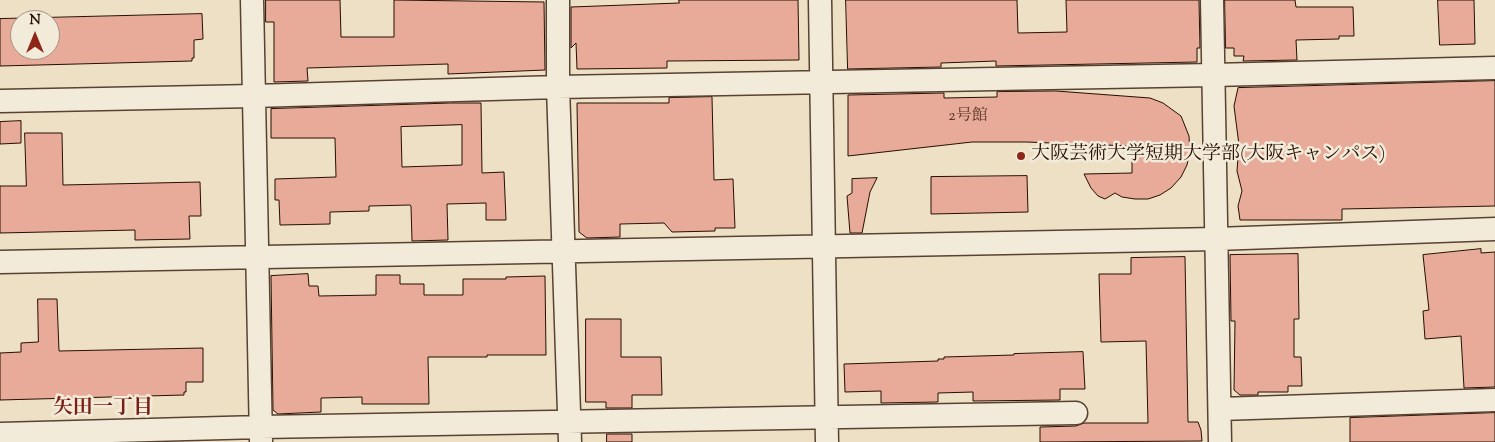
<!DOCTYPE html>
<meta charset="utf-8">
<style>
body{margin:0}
#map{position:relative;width:1495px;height:442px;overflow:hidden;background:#ede0c5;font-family:"Sorts Mill Goudy",serif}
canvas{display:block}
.north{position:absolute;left:10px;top:10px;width:50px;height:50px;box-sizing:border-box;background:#f3ebd9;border:1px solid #a19383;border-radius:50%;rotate:0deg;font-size:14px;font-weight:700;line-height:20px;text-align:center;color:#270e01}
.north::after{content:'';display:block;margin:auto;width:18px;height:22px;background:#8f2418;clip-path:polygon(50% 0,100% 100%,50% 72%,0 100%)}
</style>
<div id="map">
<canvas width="1495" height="442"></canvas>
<div class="north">N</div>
</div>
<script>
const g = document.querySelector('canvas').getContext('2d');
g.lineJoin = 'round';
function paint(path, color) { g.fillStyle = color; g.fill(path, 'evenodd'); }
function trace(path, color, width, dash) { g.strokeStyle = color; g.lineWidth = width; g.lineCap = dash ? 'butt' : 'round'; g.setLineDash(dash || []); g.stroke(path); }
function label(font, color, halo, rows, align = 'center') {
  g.font = font + ' "Sorts Mill Goudy","Noto Serif JP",serif'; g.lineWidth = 5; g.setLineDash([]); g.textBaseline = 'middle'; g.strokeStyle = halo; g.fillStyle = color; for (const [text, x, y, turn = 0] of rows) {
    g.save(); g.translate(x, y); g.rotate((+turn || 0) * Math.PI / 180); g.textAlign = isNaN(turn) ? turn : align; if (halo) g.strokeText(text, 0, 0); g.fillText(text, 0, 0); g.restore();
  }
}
const building = new Path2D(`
 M266,0H340L341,37H394V0L544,2L545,70L448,74V64L307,68L308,81L274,82V22H266Z
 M679,0H798L799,60L667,61V68L577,69L576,43L571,48V7L679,3Z
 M846,0H1017L1018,33L1067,32L1066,0H1199L1200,48H1197V62L996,66V61L941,63V67L848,69Z
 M1225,0H1295L1296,7H1353L1354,36H1339V39L1296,40L1297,60L1243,61L1244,56H1234V48H1226Z
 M1438,0H1474L1475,44L1440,45Z
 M202,14L203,39L194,40V58H192V61L0,66V19ZM20,20H50V50H20Z
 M1495,81V206L1342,209V220H1240L1238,206L1242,191L1237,171L1239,145L1234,106L1238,88Z
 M1056,91L1150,98L1163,103L1181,116L1189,136L1190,151L1187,165L1181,177L1171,188L1160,195L1148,199H1135L1122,197L1115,193L1105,199L1098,196L1091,188L1084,174L1132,173V146L1026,142H972L848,156V95L944,93V98L997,97V92Z
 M712,97L714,180L733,179L735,228H715V231L672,232L664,223L620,224V237L587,238L579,232L577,103H669V98Z
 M451,103H481L482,173L504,172L506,220H486V203L447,204L448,240L412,241L411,206L410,205L369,206V211L330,212V224L280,225L279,200H275V179L336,177L335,138H271V109ZM462,125V165L402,167L401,127Z
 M21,121V143L0,144V122Z
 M25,133H62L63,185L200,182L201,216H189L190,239L135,240V230L0,233V186H26Z
 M1027,176L1028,212L931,214V177Z
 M877,178L870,192L862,233H850L847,196L852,193V179Z
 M1481,249V253L1495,252V387L1464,388L1461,336L1425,339L1423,311L1429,310L1423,255Z
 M1298,254L1299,319H1294V357H1301L1302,386H1288V392H1258V395H1240L1234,390L1235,321H1231L1230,255Z
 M1185,257L1188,422H1198L1201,430L1202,441L1040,442V427L1076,426L1084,423H1148L1146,341L1101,342L1099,274H1131V258Z
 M308,274L309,286H318L319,296L376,295V275H400V284H424V295H463V279H506V277L545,276L546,355H487V357H428L429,404H362V397L321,398V412L278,414L273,410L271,276Z
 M38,299H57L59,351L203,348V382H186V392H184V395L0,400V353L21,352V343L38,342Z
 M586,319H621V357H661L662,395H632V408H606V402H586Z
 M1083,352L1085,389H1060V400L973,401V392L938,393V402L881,403V391L845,392L844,364L938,361V359H944V357L1014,355V354Z
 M1495,413V442H1350V418Z
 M607,434H632V442H607Z`);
paint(building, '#e8aa99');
trace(building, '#270e01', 1);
const minor = new Path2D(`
 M252,0L261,441
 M558,0V87L570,442
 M820,0L827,442
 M1212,0L1220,442
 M0,101L254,96L558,87L1213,75L1495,68
 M0,262L1216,239L1495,229
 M1220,409L1495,400
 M0,434L261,427L1076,413`);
trace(minor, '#584232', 25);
trace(minor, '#f3ebd9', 22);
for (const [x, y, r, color] of [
 [1021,156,5,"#8f2418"]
]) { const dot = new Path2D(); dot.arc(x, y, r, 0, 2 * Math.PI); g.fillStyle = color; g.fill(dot); trace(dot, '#f3ebd9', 2); }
label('16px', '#573527', null, [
 ["2号館",968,117]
]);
label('19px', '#270e01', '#f3ebd9', [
 ["大阪芸術大学短期大学部(大阪キャンパス)",1031,156]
], 'left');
label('bold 20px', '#7a1f14', '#f3ebd9', [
 ["矢田一丁目",103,410]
]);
</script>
